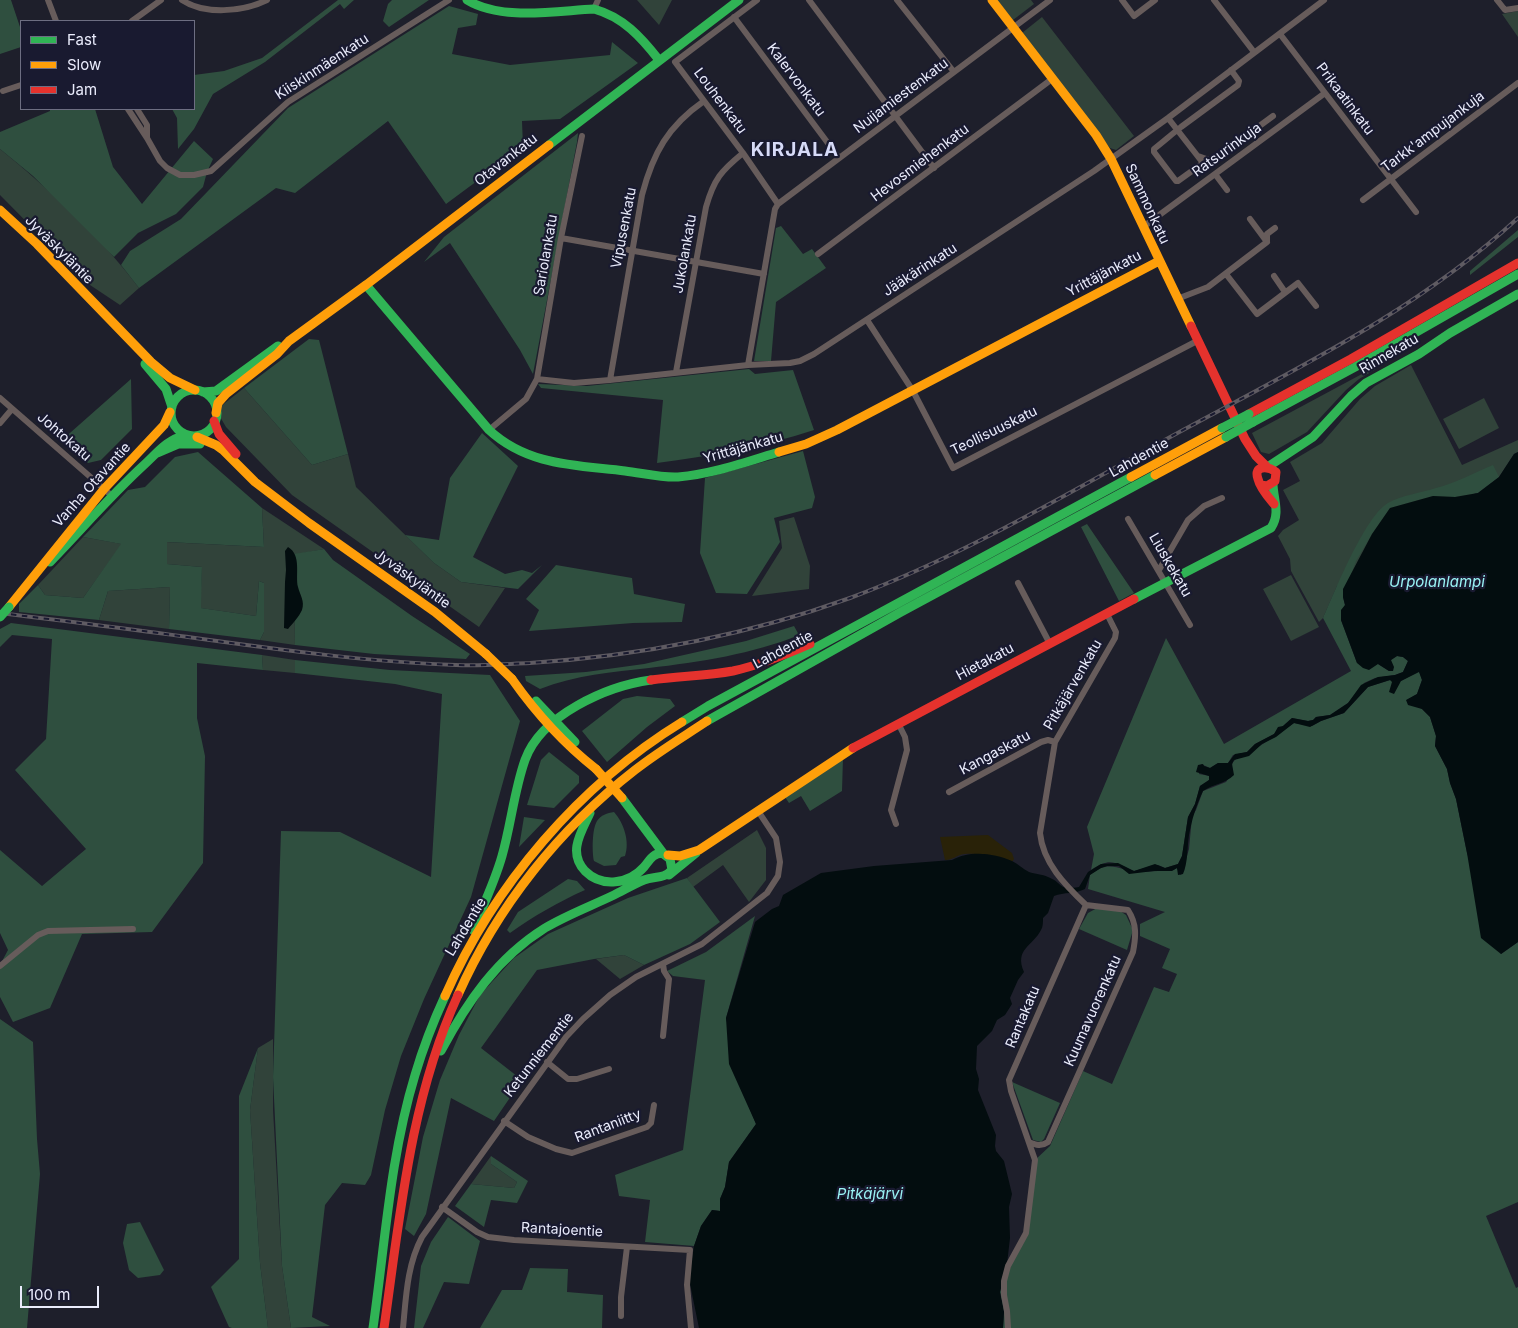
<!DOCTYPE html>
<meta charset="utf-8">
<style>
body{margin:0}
#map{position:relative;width:1518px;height:1328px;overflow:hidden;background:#1e1f2b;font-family:Inter,sans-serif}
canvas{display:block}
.legend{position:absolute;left:20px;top:20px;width:175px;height:90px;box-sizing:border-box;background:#191a30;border:1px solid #6d6e82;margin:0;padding:6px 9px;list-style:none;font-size:15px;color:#eaecfc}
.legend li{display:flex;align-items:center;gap:10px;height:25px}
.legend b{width:25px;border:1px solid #6d6e82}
.scale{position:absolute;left:20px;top:1286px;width:79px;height:22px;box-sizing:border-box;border:2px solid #eaecfc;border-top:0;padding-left:6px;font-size:15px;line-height:18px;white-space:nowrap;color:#eaecfc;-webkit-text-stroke:4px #191a30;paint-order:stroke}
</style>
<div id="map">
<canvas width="1518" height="1328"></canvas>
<ul class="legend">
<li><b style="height:6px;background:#30b455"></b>Fast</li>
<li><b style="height:6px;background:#ff9f0a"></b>Slow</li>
<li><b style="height:6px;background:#e5322d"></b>Jam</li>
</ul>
<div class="scale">100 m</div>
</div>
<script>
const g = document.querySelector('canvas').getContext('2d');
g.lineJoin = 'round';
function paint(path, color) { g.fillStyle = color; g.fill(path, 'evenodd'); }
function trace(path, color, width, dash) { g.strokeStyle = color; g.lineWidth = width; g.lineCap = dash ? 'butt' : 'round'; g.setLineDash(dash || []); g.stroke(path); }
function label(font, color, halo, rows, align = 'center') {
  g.font = font + ' Inter,sans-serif'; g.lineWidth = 4.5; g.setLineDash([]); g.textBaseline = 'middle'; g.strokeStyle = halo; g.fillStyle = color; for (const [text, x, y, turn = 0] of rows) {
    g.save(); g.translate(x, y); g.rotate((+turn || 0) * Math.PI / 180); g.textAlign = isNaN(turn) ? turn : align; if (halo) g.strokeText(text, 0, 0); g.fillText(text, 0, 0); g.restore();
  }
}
paint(new Path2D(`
 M637,0H672L659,25Z
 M997,0H1031L1034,4L1013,20Z
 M1518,11V37L1502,14Z
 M1042,17L1134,136L1116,150L1110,148L1022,33Z
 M0,149C50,190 100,236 139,288L120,305L87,283L0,195Z
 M1411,365L1462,465L1518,440V452L1514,454L1499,477L1337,586L1323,618L1319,622L1291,571L1290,559L1278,536L1283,530L1299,520L1283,490L1300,481L1290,462L1322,443L1360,399L1375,386Z
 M1375,367L1376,369L1359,379L1346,390L1307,432L1269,454L1261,452L1252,433Z
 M244,388L312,465L348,454L356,487L434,563L461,582L505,588L479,627L292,495L226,427L216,410Z
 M1484,398L1499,428L1459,449L1443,419Z
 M262,508L324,549L294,555L295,645L260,640L264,632V583L259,581L256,616L200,608L202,567L167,564L166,542L264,547Z
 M794,517L810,566L809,589L752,596L782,548L779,521Z
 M83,537L122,544L83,598L45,595L38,585Z
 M1291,575L1319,627L1291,641L1263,589Z
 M170,587L169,629L99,620L108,591Z
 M262,655L295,660V673L263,670Z
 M757,830L766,848V880L749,902L723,865L693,887L687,878Z
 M624,955L644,965L620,979L596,959Z
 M273,1039V1110L282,1266L291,1328H268L260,1263L250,1110L258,1048Z
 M491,1156V1164L517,1182L514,1188L471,1184Z`), '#31433a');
paint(new Path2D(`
 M0,0H11L21,30V47L0,54Z
 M338,0H354L344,9L340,4L265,62L213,94L194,129L178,149L177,118L172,109H194V75L224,71L262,58Z
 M392,0H429L389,27L383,21L388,4Z
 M449,6L478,14L476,25L458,28L452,54L510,65L610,55L612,42L638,63L560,119L522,121L523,147L446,204L388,121L295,193L276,188L139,288L121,265L130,251L181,219L288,108Z
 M50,109H95L113,167L142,204L194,141L213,159L207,172L203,187L176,214L138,233L114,257L33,176L0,149V132L50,111Z
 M578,133L577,142L533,374L520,350L450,243L424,262L444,237Z
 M781,226L803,254L812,249L826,268L776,302L771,361H754L776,228Z
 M1518,230V237L1470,275V271Z
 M309,339L319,340L348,454L312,465L244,388Z
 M749,369L755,374L793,370L814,430C763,447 710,456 657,463L663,400L541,388L538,384L587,386Z
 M131,379L132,429L101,460L88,463L62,440Z
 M482,433L518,466L473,557L505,574L522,570L532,573L542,565L518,589L461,582L434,563L405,535L439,540L450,478Z
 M803,451L815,497L812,508L774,518L780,542L747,594L716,593L700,553L705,478Z
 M198,452L262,508L264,547L167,542V564L202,567L201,608L256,616L259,581L264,583V632L260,640L169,629L170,587L108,591L99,620L19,612V604L38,585L45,595L83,598L121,544L83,537L128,490L145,487L175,457Z
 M1493,465L1499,477L1478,493L1455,497L1433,496L1390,508L1372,534L1356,561L1343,597L1345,605L1341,620L1357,663L1378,664L1389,671L1391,660L1397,656L1403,657L1408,661L1403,672L1395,675L1375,678L1364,683L1348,703L1330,715L1316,717L1313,720L1308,721L1292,718L1274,734L1255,744L1247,752L1233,755L1228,763H1218L1210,768L1201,764L1199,774L1210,776L1209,780L1200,786L1195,804L1188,817L1182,856L1178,864L1165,868L1158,865L1134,871C1115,864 1112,856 1091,870L1094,854L1087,827L1166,638L1224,744L1351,671L1323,618C1335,591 1365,516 1388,503C1402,495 1421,493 1436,488C1455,483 1474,473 1493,465Z
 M1087,524L1134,593L1119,601L1081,527Z
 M324,549L333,560L412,616L470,654L466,659L374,654L295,645L294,554Z
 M556,565L632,578L634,594L685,604L682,622L633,623L529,631L539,610L526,599Z
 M11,623L262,655L263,670L197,663V718L205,756L203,863L152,932L82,934L50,1008L13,1022L0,997V965L8,950L0,933V850L42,886L86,849L15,770L46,739L52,639L12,635L0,647V629Z
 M794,626L799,635C753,654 700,662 649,668C613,672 575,675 540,689L526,681L525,676L586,672L644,664L746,641Z
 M295,660L390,670L490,675L520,721L471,897L424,999L401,1056L385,1110L371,1175L365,1185L342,1183L325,1205L312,1317L330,1326L291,1328L282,1266L273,1077L281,831L340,832L431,877L442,694L395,684L295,673Z
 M1419,671L1422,680L1417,694L1407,700L1422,709L1430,717L1436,736L1435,746L1447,769L1450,783L1456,799L1467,853L1501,954L1518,942V1202L1486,1216L1516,1288L1518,1287V1328H1003L1004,1312L1000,1292L1007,1264L1026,1233L1035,1160L1050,1146L1083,1071L1112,1084L1154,987L1169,992L1177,974L1162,968L1170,949L1140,936V924L1165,912L1088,889L1090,875C1110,858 1120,872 1142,872C1147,872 1152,871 1158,871C1165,871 1171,872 1177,868L1180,875L1182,874L1189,849L1192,817L1196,810L1203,791L1226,782L1233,772C1232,769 1231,764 1234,761C1238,756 1249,753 1255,749C1268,741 1281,732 1294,723L1312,726L1321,721L1344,713L1368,687L1390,680L1401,681Z
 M637,696L670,699L675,706L647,727L607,762L582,731L623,699Z
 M549,752L579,776V783L554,808L527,805L541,760Z
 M843,758L842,791L810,811L801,796L789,803L785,797Z
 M614,812C624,823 630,842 625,856L621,857L616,865L604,866L594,861C592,852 592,829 597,821C601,815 607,813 614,812Z
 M524,817L545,820L519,847Z
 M687,878L720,922L690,944L644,965L624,955L594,959L537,970L481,1048L522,1080L494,1121L451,1098L426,1214L414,1236L405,1229L423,1137L440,1080L459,1035L480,995L514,958L548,934L628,898Z
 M568,879L577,881L585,890C558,902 534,916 510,933L507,930L518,912Z
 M1097,908L1117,909L1126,915L1133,930L1127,950L1079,929L1088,913Z
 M755,916L726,1018L747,1102L756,1124L729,1162L725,1187L720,1199V1211L712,1210L701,1226L694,1246L645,1242L650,1200L619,1196L615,1175L683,1150L705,980L673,976L667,971L706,952Z
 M0,1019L33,1042L37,1139L40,1174L27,1328H0Z
 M258,1048L250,1110L260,1263L268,1328H232L229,1327L211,1287L239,1259V1096Z
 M1012,1082L1060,1103L1044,1139L1041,1142L1033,1140Z
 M491,1156L528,1181L517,1203L491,1200L484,1227L455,1206L471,1184L514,1188L517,1182L491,1164Z
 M448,1217L480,1241L469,1284L444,1282L423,1328H414L421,1266L431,1242Z
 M140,1222L164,1270L160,1275L138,1278L129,1270L123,1243L127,1224Z
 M530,1268L568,1269L567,1292L603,1295L602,1328H480L502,1290H522Z`), '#2f4f3f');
paint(new Path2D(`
 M988,835L1012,853L1014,859L1012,862C996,856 982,853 964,854C957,855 953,860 945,860L940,837Z`), '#292208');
paint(new Path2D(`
 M1518,452V942L1501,954L1481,938L1467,853L1456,799L1450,783L1447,769L1435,746L1436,736L1430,717L1422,709L1408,705L1406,700L1417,694L1422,680L1419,672L1401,681L1394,694L1389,692L1392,682L1390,680L1368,687L1344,713L1321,721L1310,727L1294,723L1276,737L1262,744L1249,756L1234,760L1232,764L1234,775C1225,784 1213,784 1203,791C1196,806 1192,819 1189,835C1187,848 1188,863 1183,874L1178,875L1177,868L1172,871H1154L1129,874L1119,866H1107L1101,868L1090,875L1085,889C1075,894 1064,892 1054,896L1048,913L1043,918C1043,922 1043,927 1041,930C1033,946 1014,949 1024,972L1018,980L1010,998L1012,1004L1005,1015L997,1020L992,1031L977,1046L976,1069L979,1079L978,1090L996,1135L995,1146L996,1151L1004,1161L1012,1194L1009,1207L1010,1238L1007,1264L1000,1292L1004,1312L1003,1328H699L689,1279L694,1246L701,1226L712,1210L720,1211V1199L725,1187L729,1162L756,1124L729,1064L726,1018L755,922L772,909L779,906L783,895L821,873L874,866L952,860C970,850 994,853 1012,861C1018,864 1023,869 1029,872C1035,874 1042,874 1048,877C1064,883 1057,891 1079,887L1088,872L1101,864L1118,863L1134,871L1155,864L1165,868L1178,864L1182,856L1188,817L1195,804L1200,786L1209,780V776L1196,772L1198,765L1203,764L1204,766L1210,768L1218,763H1228L1235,754L1247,752L1255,744L1274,734L1278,727L1283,726L1292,718L1308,721L1313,720L1316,717L1330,715L1348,703L1361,685L1378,677L1395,675L1403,672L1408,661L1403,657L1397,656L1391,660L1394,667L1393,671H1389L1378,664L1369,670L1363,668L1357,663L1341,620V610L1345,605L1343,597V589L1372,534L1390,508L1433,496L1455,497L1478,493L1499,477L1514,454Z
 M288,547C302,555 295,575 298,587C300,595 305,601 302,610C299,617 292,624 288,629L284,628L285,582L286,570L285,551Z`), '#030d0f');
trace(new Path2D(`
 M48,0L56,21
 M182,0C204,15 243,12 267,0
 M757,0L675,62L743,153L778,204
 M809,0L934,168
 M897,0L954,72
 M1122,0L1134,16L1155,0
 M1214,0L1254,52
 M1497,0L1505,10L1518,8
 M594,9L598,0
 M734,17L839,158
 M132,21L161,0
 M1280,34L1416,212
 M3,91L21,85
 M128,109L147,138L160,161L167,168L180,175H194L211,171L288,102L449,0
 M137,109L147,125V138
 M1168,118L1203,163L1178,181H1176L1154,152V149C1163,142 1172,134 1181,127L1238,85L1239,81L1231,70
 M1198,156L1212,161L1273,116
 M1215,174L1227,190
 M1363,200L1518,83
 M1250,219L1267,242
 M1143,227L1325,93
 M561,238L764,274
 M818,254L1052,79
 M1226,274L1257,314L1298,283L1316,306
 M1274,276L1285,292
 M1177,299L1208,287L1267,242V234L1275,228
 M867,320L913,391L953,468L1197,341
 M748,365L775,209L778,204L1050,0
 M676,372L706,207C714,179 721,171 743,153
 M537,379L561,238L582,136
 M610,380L642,195C653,153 668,126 704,101
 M0,398L111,495
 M0,423L12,409
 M489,430L526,399L537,379L574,383L610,380L748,365L790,363L800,361L814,354L1094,171L1168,118L1324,0
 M1128,519L1190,625
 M1159,570L1188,520L1204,506L1222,498
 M1018,583L1050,644
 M949,792L1041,742L1048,740L1055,742
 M896,824L891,810L907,750L905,737L898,723
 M1086,905C1065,885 1043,863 1040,833L1055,742L1115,638L1116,632L1107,614
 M0,966L38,935L48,931L133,929
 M663,1036L669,979L664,971L663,964
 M547,1062L568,1079H577L609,1069
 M504,1121L528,1137L556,1149L572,1153L647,1127L651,1123L654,1105
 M1029,1142C1036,1145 1041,1147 1048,1142L1133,952C1136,936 1137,924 1128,910L1086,905
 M442,1207L477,1232L488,1237L514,1240L690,1250L687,1285L691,1328
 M621,1316V1297L627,1247
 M403,1328C406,1297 407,1265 422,1237L566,1037L583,1019L610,995L636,977L702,944L767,893L778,876L780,862L776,838L758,811
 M1008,1328L1007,1311L1004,1295V1281L1008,1266L1026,1233L1035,1160L1011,1091L1009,1080L1086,905`), '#675c5b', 6);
trace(new Path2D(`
 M467,0C501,21 555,11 594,9C623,17 641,37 659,60
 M549,145L739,0
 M366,285L489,430C528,466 576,465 625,471C642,473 662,478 678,477C713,474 746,462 779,452
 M145,364L166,389L172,407
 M171 413a23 23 0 1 1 46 0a23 23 0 1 1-46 0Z
 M203,392L216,391L278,346
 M1253,422L1355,367L1518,274
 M157,453L178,444H200
 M1269,466L1313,437L1351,396L1366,383L1419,354L1450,333L1518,294
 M50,562C82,529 111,495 145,464C158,452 167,440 185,435
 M1134,599L1271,528C1281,513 1273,499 1273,483
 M536,701L575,742
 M707,721L901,612L1155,475
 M682,722L708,706L1131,477
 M622,798L663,853
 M669,875L696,853
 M473,930C483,906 495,881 502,856C511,825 514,791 525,760C541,715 607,686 651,680
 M441,1051C467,1002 497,958 545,928C567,915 591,906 614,895C624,890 634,884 644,880C655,876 664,879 672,870L670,859L662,853C652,854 650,860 644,867C629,884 602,888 585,871C567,852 582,831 590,813
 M373,1328C385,1244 390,1157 415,1075C423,1048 433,1022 445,996`), '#30b455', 9);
trace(new Path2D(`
 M992,0L1096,135L1111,159L1191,326
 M0,210L37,244L151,362L170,378L195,390
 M216,413L218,403L226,394L277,354L289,341L366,285L549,145
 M197,437L216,445L223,450L255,482L309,523L435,612L486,654
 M779,452L806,444L837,430L1159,261
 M1155,475L1226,437
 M1131,477L1222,428
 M9,607L104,489L164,425L170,412
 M512,679C536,713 563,743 596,769
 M668,855L680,856L699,850L853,748
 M458,995C497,907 559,829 635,770C658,752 683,737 707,721
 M445,996C494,885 579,785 682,722`), '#ff9f0a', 9);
trace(new Path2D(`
 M1191,326L1245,439L1256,456L1266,466
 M1249,414L1351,359L1518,263
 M214,421L219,434L236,454
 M1261,485L1267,486L1275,481L1276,472C1268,466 1253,465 1258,479C1260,488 1268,497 1274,504
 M651,680C678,676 706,676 733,671C760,665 785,655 810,644
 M853,748L1134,599
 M384,1328C400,1216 410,1100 458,995`), '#e5322d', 9);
const rail = new Path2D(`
 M0,613C65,621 130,629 195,638C282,650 369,662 456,665C481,666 505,664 530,663C638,656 748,635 850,598C963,556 1067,494 1172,436C1292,371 1417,311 1518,218`);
trace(rail, '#5f5b62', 4);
trace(rail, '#191a30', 2, [5.5]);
trace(new Path2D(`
 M1222,428L1249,414
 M1226,437L1253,422
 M0,617L9,607`), '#30b455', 9);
trace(new Path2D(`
 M486,654L512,679
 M596,769L622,798`), '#ff9f0a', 9);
label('14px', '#eaecfc', '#191a30', [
 ["Kiiskinmäenkatu",322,67,-33],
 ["Kalervonkatu",796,80,53],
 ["Nuijamiestenkatu",901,96,-37],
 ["Prikaatinkatu",1345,99,53],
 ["Louhenkatu",720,101,53],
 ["Tarkk'ampujankuja",1433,132,-37],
 ["Ratsurinkuja",1227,150,-36],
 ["Otavankatu",506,160,-38],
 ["Hevosmiehenkatu",920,163,-37],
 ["Sammonkatu",1147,204,65],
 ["Vipusenkatu",624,228,-79],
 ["Jyväskyläntie",59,250,45],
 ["Jukolankatu",685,254,-80],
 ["Sariolankatu",546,255,-80],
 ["Jääkärinkatu",920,270,-33],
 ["Yrittäjänkatu",1104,274,-28],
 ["Rinnekatu",1389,354,-30],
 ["Teollisuuskatu",994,431,-26],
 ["Johtokatu",64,437,41],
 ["Yrittäjänkatu",743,448,-16],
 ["Lahdentie",1139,458,-29],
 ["Vanha Otavantie",92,485,-48],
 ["Liuskekatu",1170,565,60],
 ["Jyväskyläntie",412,579,36],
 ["Lahdentie",783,650,-28],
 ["Hietakatu",985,662,-28],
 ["Pitkäjärvenkatu",1073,685,-60],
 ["Kangaskatu",995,753,-28],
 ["Lahdentie",466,927,-59],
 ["Kuumavuorenkatu",1093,1011,-66],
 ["Rantakatu",1023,1017,-67],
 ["Ketunniementie",539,1055,-52],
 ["Rantaniitty",608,1126,-21],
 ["Rantajoentie",562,1230,3]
]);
label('italic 15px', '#99f2f4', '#191a30', [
 ["Urpolanlampi",1437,582],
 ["Pitkäjärvi",870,1194]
]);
g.letterSpacing = '1px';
label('bold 19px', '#d6daf8', '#191a30', [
 ["KIRJALA",795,150]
]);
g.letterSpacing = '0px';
</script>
